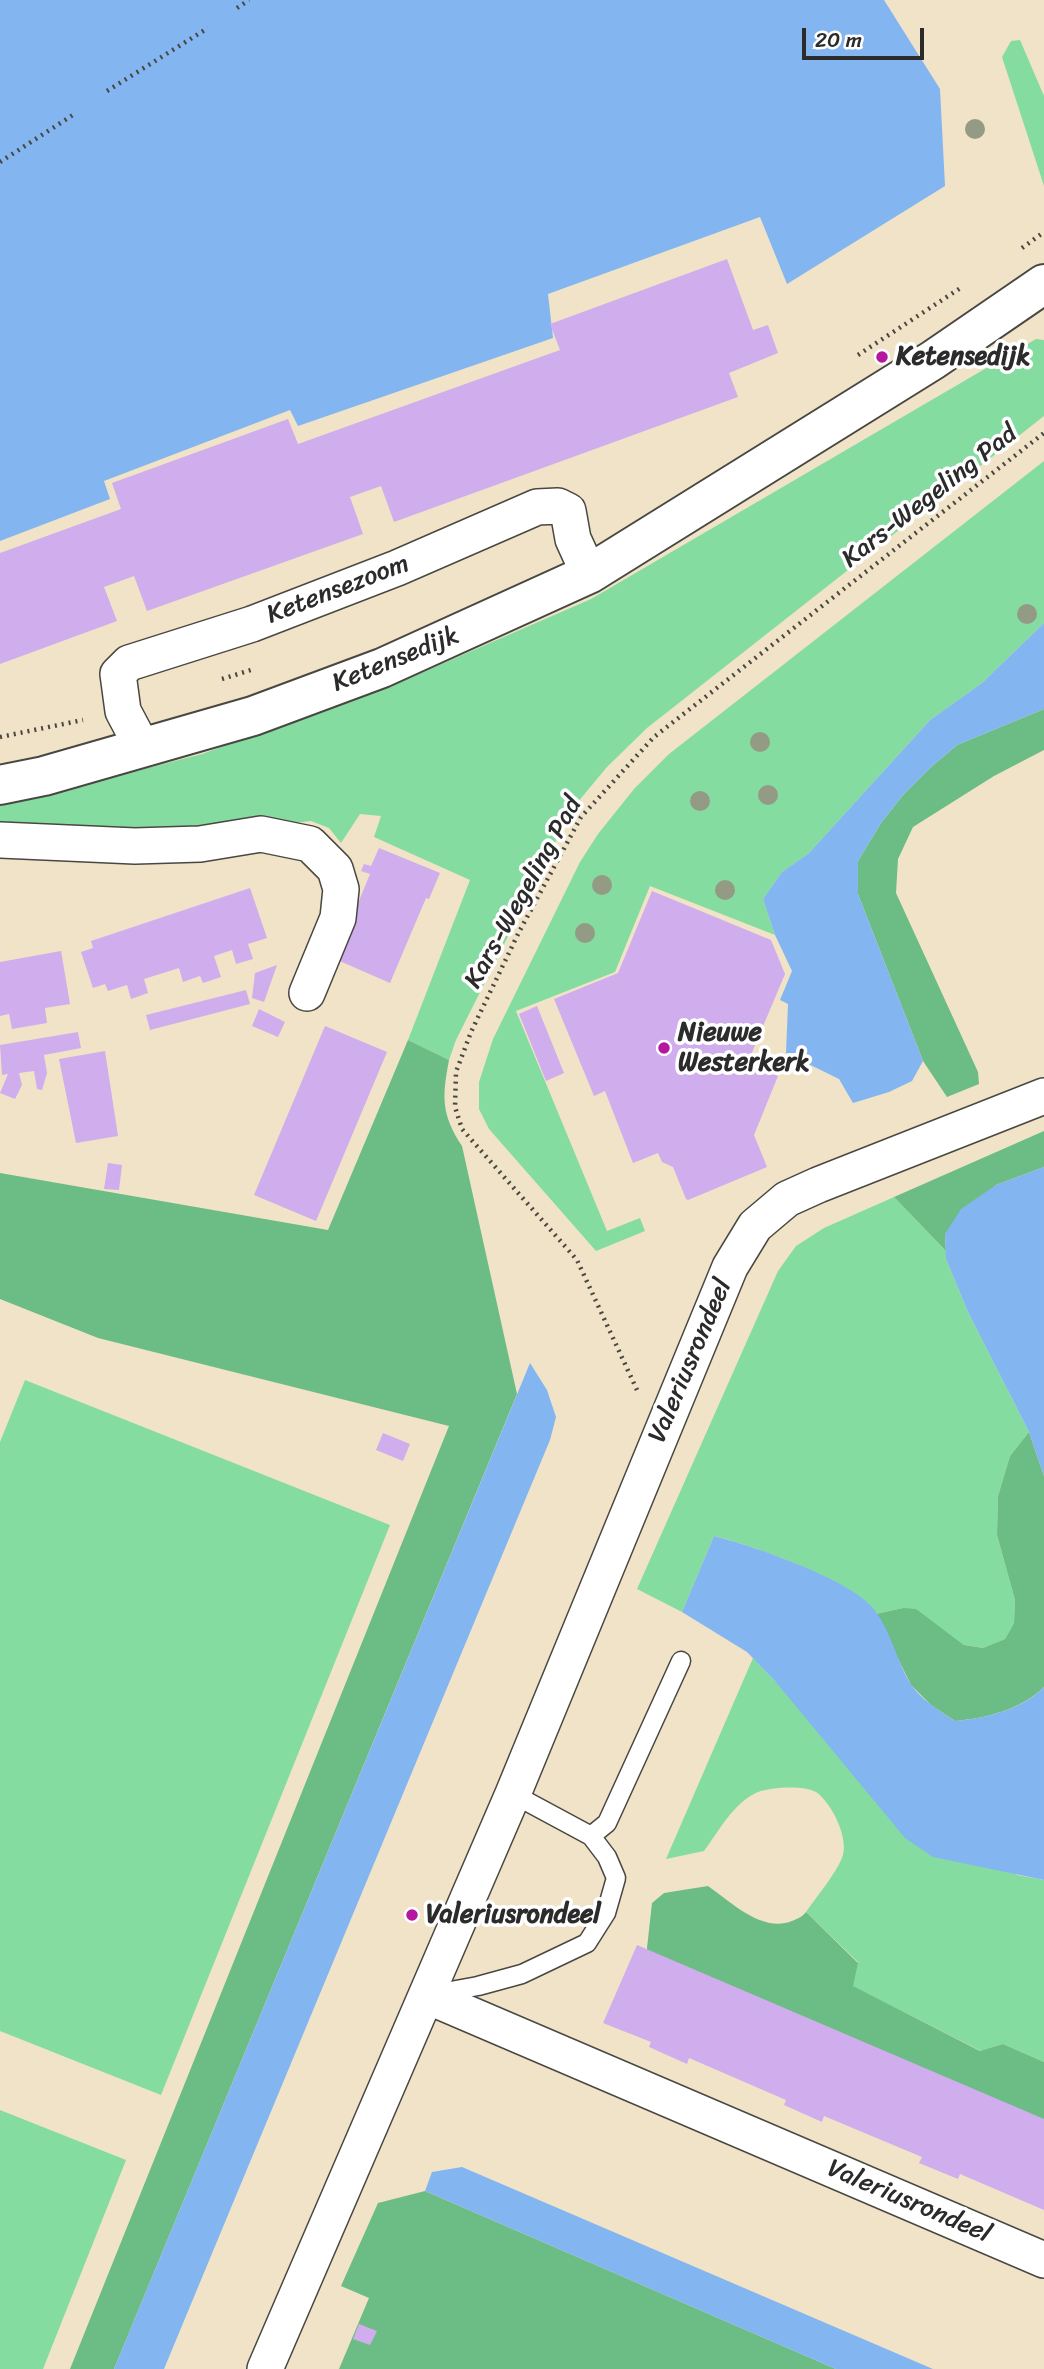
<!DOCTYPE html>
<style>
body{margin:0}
#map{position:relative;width:1044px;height:2369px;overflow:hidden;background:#f1e3c7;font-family:Sriracha,sans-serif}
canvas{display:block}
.scale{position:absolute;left:802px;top:28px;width:122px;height:32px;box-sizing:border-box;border:4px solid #2b2b2b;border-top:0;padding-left:9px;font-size:21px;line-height:24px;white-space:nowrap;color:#2b2b2b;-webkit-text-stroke:5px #fff;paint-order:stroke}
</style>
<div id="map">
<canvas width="1044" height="2369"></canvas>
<div class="scale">20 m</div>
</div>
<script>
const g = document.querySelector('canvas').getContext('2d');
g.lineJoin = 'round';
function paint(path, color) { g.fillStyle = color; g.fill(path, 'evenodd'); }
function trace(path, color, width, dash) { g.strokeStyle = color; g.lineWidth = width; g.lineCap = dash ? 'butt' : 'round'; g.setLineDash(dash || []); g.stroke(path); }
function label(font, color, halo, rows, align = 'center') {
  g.font = font + ' Sriracha,sans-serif'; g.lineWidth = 7; g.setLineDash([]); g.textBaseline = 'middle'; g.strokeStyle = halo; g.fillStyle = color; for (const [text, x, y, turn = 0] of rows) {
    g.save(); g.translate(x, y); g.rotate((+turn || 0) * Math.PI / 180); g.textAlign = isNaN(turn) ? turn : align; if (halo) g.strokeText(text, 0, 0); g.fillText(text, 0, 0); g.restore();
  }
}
paint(new Path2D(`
 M1020,40L1044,96V186L1002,57L1011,41Z
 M1036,339L1044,340V416L647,728L607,767L572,809L456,1040L449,1060L408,1040L470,880L374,837L381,816L360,814L341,843L329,828L311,821L203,834L0,826V806L202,754L391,686L591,599Z
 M1044,461V623L982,683L930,720L809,853L782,872L763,899L775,935L650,886L615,972L516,1011L607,1231L640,1218L645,1231L596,1251L489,1129L479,1109V1082L493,1039L580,862L598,834L634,789L669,754Z
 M894,1197L946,1251V1259L968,1312L1029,1432L1010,1456L998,1496L997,1535L1015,1600L1014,1623L1005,1639L983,1648L964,1645L941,1628L903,1608L876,1614C857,1582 752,1545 714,1536L682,1612L637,1589L778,1271L796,1246L824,1228Z
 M25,1380L390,1525L161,2095L0,2031V1442Z
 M753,1658L775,1681L1017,1875L1044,1880V2062L1003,2044L981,2051L852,1986L858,1962L806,1912C817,1896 835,1875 842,1858C850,1840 832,1803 816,1792C804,1785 771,1787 758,1792C733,1803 719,1831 704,1851L666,1859Z
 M0,2110L126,2160L43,2369H0Z`), '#85dca0');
paint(new Path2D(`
 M1044,709V750L994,776L913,827L898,859L896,893L978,1072L979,1084L947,1097L923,1061L858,894V861L881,823L903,795L931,767L957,745Z
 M408,1040L449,1060C442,1097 441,1114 462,1146L517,1394L114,2369H70L449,1426L98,1338L0,1299V1173L328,1230Z
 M1044,1131V1167L996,1185L945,1234L946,1251L894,1197Z
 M1029,1432L1044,1476V1687C1020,1710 987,1718 955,1721L931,1705L911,1685L876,1614L903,1608L916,1609L964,1645L983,1648L1005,1639L1014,1623L1015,1600L997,1535L998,1496L1010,1456Z
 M708,1886C731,1902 762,1933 792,1921C799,1918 802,1917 806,1912L858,1963L853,1986L980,2051L1003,2044L1044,2062V2126L646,1957L652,1903L664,1893Z
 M425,2191L836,2369H339L369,2298L341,2286L378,2203Z`), '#6cbc86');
paint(new Path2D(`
 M0,0H884L940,89L945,186L787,284L760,217L548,294L553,338L298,426L290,410L104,481L110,499L0,541Z
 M1044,623V709L957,745L931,767L903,795L881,823L858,861V894L923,1061L912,1081L889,1092L853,1103L839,1079L786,1053L788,1004L780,1000L792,971L775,935L763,899L782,872L809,853L930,720L982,683Z
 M1044,1167V1476L1029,1432L968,1312L946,1259L945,1234L961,1209L996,1185Z
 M530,1363L547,1390L556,1417L550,1440L164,2369H114Z
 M714,1536C751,1545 846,1578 871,1606C890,1627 896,1659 910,1683C920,1699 940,1711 955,1721C987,1718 1021,1710 1044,1687V1880L933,1857L905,1838L775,1681L747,1652L682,1612Z
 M462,2167L933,2369H836L425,2191L432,2172Z`), '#83b5f0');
paint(new Path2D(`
 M727,259L753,330L768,325L778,353L729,373L738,397L394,522L381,486L350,497L363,534L147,611L134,576L104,587L117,621L0,664V553L121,509L112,483L288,419L298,444L560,350L550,324Z
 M379,848L440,873L429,899L426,898L390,983L335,959L370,874L361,871L364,864L371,866Z
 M250,888L267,938L248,944L253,959L236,964L232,950L214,956L221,977L203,983L200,976L183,982L179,968L144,979L148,993L131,999L127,985L108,991L105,984L93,988L81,952L93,948L91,941Z
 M652,891L771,940L785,974L748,1062L778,1076L754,1135L767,1167L688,1200L686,1199L673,1167L662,1162L658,1153L633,1163L605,1091L594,1096L554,999L618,973Z
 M61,951L70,1004L45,1008L47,1023L12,1029L9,1014L0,1016V962Z
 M277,965L264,1002L252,998L255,973Z
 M246,990L250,1004L150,1030L146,1015Z
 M537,1006L564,1073L546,1081L519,1014Z
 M259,1009L285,1022L278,1037L252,1026Z
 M325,1026L387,1052L316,1221L254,1195Z
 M78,1032L81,1048L44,1055L47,1073L42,1090L37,1089L34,1071L19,1073L22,1085L15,1099L0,1093L8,1074L2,1075L0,1045Z
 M105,1051L118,1136L76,1143L59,1059Z
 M108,1163L122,1165L119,1190L104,1189Z
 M383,1433L410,1444L403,1461L376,1450Z
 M637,1945L1044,2119V2210L960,2174L958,2179L919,2163L922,2157L824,2116L822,2122L784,2105L786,2100L689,2058L687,2064L649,2047L651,2042L603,2023Z
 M359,2324L377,2331L370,2345L353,2339Z`), '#d0aded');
const lane = new Path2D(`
 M591,1836L607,1823L681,1661
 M434,1994L478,1986L522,1974L587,1943L606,1913L616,1878L607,1857L591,1836L513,1794`);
const street = new Path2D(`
 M142,747L123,711L118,674L129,663L252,624L397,568L537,507L558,506L568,511L573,539L589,574
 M0,840L135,846L200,844L261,834L310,844L335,869L341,889L338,918L307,993
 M427,1996L1044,2260
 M265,2369L513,1794L730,1267L755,1226L787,1199L818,1185L1044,1096`);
const secondary = new Path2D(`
 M0,785L44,776L253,716L382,668L589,574L933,360L1044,284`);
trace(lane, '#494742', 21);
trace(street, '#494742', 38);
trace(secondary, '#494742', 42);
trace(new Path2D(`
 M237,8L249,0
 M107,91L208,28
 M0,162L76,113
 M1022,248L1044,232
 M858,355L962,287
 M222,679L254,669
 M0,737L83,720
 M637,1390L577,1260L462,1129L455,1107L456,1072L471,1032L519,932L581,817L654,737L1044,433`), '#494742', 4.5, [2, 5]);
trace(lane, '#fff', 18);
trace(street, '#fff', 35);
trace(secondary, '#fff', 38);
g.fillStyle = '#939b84';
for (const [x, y] of [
 [975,129],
 [1027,614],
 [760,742],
 [768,795],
 [700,801],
 [602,885],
 [725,890],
 [585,933]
]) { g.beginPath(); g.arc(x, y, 10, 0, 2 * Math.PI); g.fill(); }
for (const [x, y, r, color] of [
 [882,357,7,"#b5179e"],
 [664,1048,7,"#b5179e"],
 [412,1915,7,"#b5179e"]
]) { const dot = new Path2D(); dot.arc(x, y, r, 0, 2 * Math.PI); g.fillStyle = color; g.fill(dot); trace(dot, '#fff', 2.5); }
label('bold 26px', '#2b2b2b', '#fff', [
 ["Ketensedijk",896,357],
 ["Nieuwe",678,1033],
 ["Westerkerk",678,1063],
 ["Valeriusrondeel",426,1915]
], 'left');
label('26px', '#2b2b2b', '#fff', [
 ["Kars-Wegeling Pad",930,497,-38],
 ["Ketensezoom",338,590,-21],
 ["Ketensedijk",396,660,-22],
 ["Kars-Wegeling Pad",524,893,-61],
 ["Valeriusrondeel",691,1361,-67],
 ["Valeriusrondeel",909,2202,23]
]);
</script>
